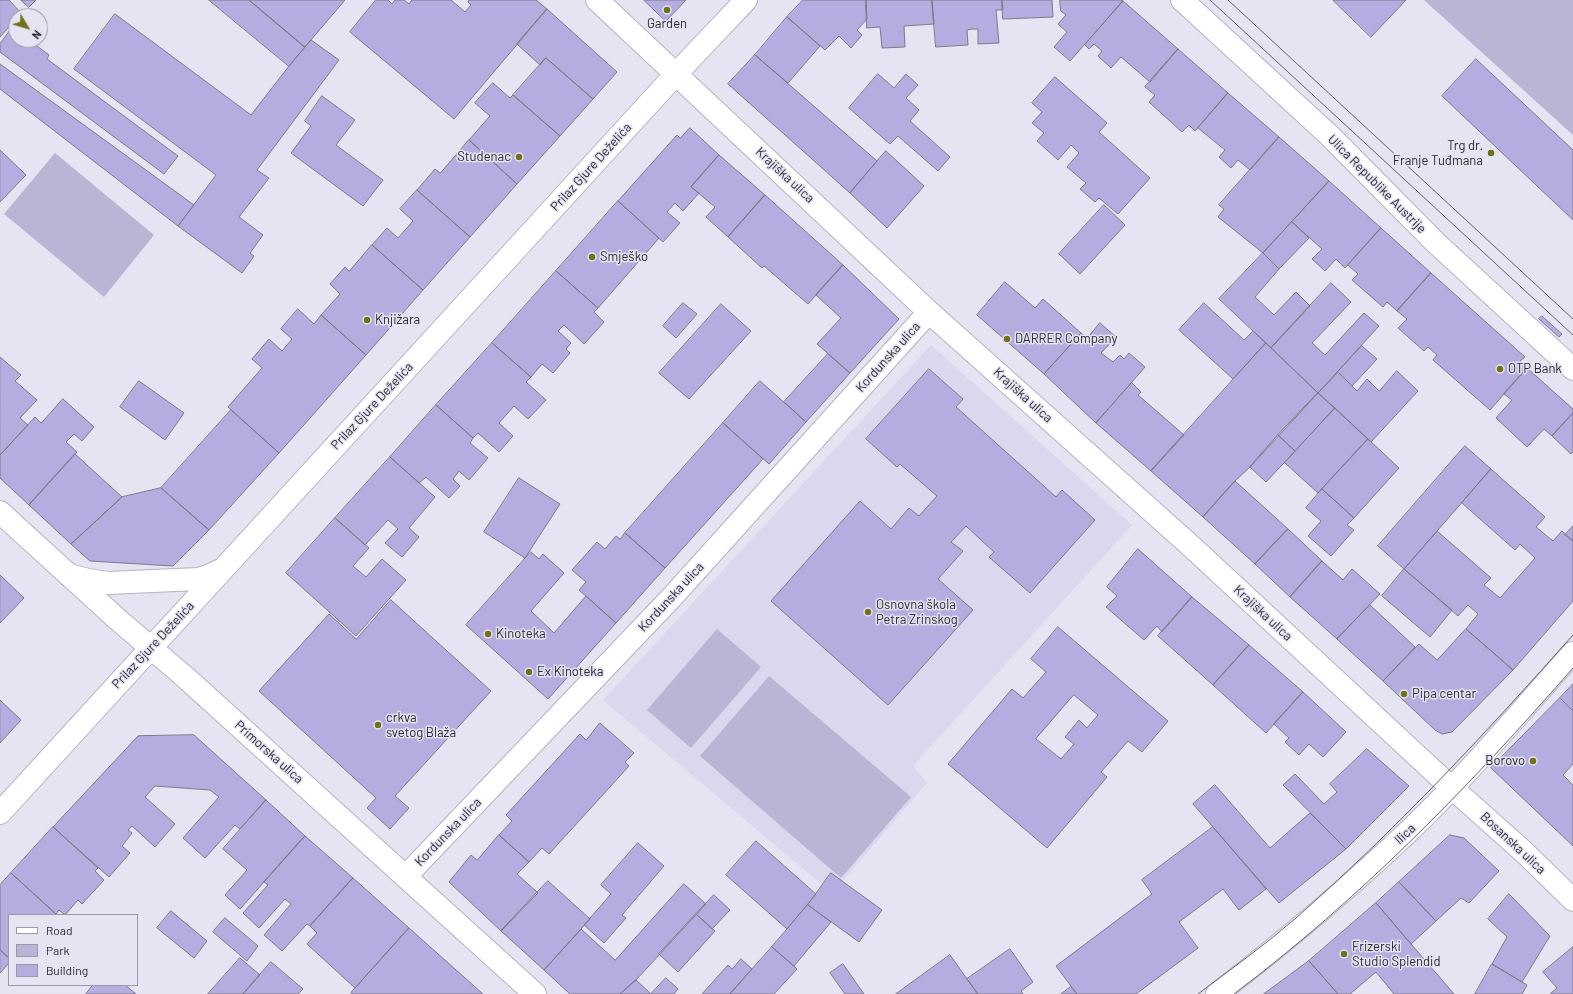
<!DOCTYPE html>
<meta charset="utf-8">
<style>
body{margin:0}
#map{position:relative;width:1573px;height:994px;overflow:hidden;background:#e5e4f3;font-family:Barlow,sans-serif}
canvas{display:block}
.legend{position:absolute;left:8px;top:914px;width:130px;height:72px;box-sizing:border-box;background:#e5e4f3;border:1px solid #9a99a4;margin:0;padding:5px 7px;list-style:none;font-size:12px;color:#29292e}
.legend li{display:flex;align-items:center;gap:8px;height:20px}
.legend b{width:20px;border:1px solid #9a99a4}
.north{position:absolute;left:8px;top:8px;width:40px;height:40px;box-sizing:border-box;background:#e5e4f3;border:1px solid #9a99a4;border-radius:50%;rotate:128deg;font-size:11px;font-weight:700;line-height:16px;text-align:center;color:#29292e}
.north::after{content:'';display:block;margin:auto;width:14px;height:18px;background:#6f7218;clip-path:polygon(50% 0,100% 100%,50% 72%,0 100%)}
</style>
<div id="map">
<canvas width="1573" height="994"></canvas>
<ul class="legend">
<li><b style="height:5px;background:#fff"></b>Road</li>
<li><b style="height:11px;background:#b9b5d5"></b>Park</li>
<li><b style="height:11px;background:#b5ade0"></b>Building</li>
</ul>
<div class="north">N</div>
</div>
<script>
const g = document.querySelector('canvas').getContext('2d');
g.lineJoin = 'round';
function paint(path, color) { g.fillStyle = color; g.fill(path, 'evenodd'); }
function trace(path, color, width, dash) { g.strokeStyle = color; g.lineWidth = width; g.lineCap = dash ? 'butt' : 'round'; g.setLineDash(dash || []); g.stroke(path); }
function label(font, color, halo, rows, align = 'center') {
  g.font = font + ' Barlow,sans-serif'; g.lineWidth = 3; g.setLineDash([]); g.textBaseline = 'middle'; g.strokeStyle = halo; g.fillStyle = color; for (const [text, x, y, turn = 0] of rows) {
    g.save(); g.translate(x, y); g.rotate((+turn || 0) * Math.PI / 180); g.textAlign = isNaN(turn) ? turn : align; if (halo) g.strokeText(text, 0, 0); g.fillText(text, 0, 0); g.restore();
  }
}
paint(new Path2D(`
 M931,345L1132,525L913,766L927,783L832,893L603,700Z`), '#dad7ee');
paint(new Path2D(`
 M1424,0H1573V135Z
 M55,153L154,235L104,297L4,214Z
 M717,629L761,667L691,748L647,710Z
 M769,676L911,797L841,878L700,756Z`), '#b9b5d5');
const building = new Path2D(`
 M0,0H9L21,13L19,16H16V19L0,37Z
 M21,0H36L29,7Z
 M209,0H249L305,47L289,66Z
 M249,0H345L305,47Z
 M376,0H388L392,4L395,0H404L409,4L412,0H451L465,12L471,5L468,2L469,0H536L547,9L454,119L350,32Z
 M644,0H686L666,21Z
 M803,0H866L867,19L857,30L862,35L851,48L839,36L825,50L787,17Z
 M866,0H932L934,24L904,26L905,47L882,48L880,27L867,28Z
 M932,0H1002L1003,10H996L999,43L978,44V29H972L967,30L968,45L936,47Z
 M1002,0H1052L1053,17L1003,19Z
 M1060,0H1122L1123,1L1070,61L1054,47L1067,32L1058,24L1066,15L1061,11Z
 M1333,0H1406L1371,37Z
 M1123,1L1178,49L1150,82L1121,57L1111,68L1098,56L1102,51L1094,44L1089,49L1085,45Z
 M547,9L617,72L593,99L546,58L540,65L517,44Z
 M115,14L251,115L289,66L311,40L339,60L257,170L269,178L239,217L263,235L250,253L254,256L242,273L178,226L216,175L74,69Z
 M787,17L820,46L788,83L755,55Z
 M12,28L16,31V40H29L49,55L47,59L178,156L164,174L0,52V44Z
 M1178,49L1228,93L1195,131L1189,125L1182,132L1149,102L1155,95L1145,87Z
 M755,55L877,161L850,193L728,84Z
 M546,58L593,99L560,136L513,95Z
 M1476,59L1573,150V220L1442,96Z
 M0,64L194,205L178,226L0,89Z
 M878,74L894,88L906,74L918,85L906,98L919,110L910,121L950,157L938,171L898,136L890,144L849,108Z
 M1055,77L1107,123L1099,132L1150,178L1118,214L1099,198L1095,202L1080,189L1086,183L1067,167L1079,153L1071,145L1058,160L1037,141L1044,133L1032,123L1042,112L1032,103Z
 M493,83L510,98L513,95L560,136L517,184L469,140L490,116L475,103Z
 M1228,93L1279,137L1250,170L1238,160L1231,168L1219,157L1225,150L1198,128Z
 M322,96L355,120L336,145L383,180L363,206L291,153L311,126L305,121Z
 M690,128L719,155L691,187L699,193L683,211L675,203L667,212L680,223L663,242L618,201L677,135L680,138Z
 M1279,137L1329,181L1263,253L1218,217L1224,209L1219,205Z
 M469,140L517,184L470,237L417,190L435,169L440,173Z
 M0,150L26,175L0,202Z
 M886,151L924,186L887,228L850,193Z
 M719,155L765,195L728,237L706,217L715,207L691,187Z
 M1329,181L1381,228L1345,268L1336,259L1325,271L1312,259L1322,249L1292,222Z
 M417,190L470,237L423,290L372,245L387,228L398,238L413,221L400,209Z
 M765,195L843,265L808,304L764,266L762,268L728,237Z
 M618,201L659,238L598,308L556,271Z
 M1104,205L1125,225L1080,274L1059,254Z
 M1292,222L1309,238L1279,269L1263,253Z
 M1381,228L1431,273L1397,311L1387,302L1383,307L1352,280L1358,274L1348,265Z
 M372,245L423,290L366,355L321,315L340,294L330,284L345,267L349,271Z
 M1263,253L1279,269L1255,297L1274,315L1296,292L1310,306L1271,348L1219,299Z
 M843,265L899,319L850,373L817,344L841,318L816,295Z
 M556,271L598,308L594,312L604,322L584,344L564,325L558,331L571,343L566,349L570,353L553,373L542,364L531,377L492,343Z
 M1431,273L1525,357L1520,361L1527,368L1490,410L1433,360L1437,355L1428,347L1424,351L1398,328L1407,319L1397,311Z
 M1005,282L1035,308L1043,299L1081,333L1044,374L977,315Z
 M1331,283L1351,302L1312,343L1325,355L1364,313L1379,326L1318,393L1271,348Z
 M683,303L697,314L676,338L663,326Z
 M1204,303L1244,340L1253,331L1266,343L1233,379L1179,330Z
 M721,304L751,331L689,399L659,373Z
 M298,309L314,324L321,315L366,355L279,453L228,407L262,368L252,359L269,339L282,351L292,339L281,329Z
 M1542,316L1562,334L1559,337L1539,319Z
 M1100,323L1116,337L1101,353L1113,362L1120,355L1124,359L1129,353L1145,367L1096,423L1044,374L1081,333L1087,338Z
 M492,343L531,377L526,382L546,400L528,419L514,406L499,423L513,436L499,452L478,433L473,438L436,405Z
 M1266,343L1318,393L1250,467L1235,481L1203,517L1151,471Z
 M1362,346L1377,359L1352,386L1338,372Z
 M828,354L850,373L806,422L784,402Z
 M0,357L21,375L15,381L37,400L20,418L28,425L0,455Z
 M1527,368L1573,409V413L1552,436L1544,429L1527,447L1496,418L1512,400L1504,394Z
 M929,369L963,399L956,407L1056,497L1062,490L1095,520L1030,593L989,557L994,552L966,526L951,542L963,551L938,579L973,610L888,705L771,601L860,501L891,529L909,508L919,516L937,496L900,464L897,467L866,439Z
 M1397,371L1418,391L1371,442L1318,393L1338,372L1357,391L1367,379L1379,391Z
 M139,381L184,413L165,440L120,407Z
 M760,381L806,422L769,464L723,423Z
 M1132,383L1141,392L1138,395L1184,435L1151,471L1096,423Z
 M1318,393L1335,408L1295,451L1278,435Z
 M63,399L94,427L82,441L74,434L66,442L77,452L29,505L0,478V455L35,417L41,423Z
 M436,405L473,438L470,443L488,458L469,480L459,471L453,479L460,486L449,498L426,477L419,483L390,457Z
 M1335,408L1368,439L1318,493L1285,463Z
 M231,410L279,453L209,530L161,488Z
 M1573,413V452L1571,454L1552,436Z
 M723,423L763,459L665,568L625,533Z
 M1278,435L1295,451L1266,482L1250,467Z
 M1368,439L1399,468L1354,518L1322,489Z
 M1465,446L1491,469L1404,569L1378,546Z
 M75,454L122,497L71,544L29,505Z
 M390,457L435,497L409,528L419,537L402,557L385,543L398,529L388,520L365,545L335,518Z
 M1491,469L1545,517L1536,527L1553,541L1562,531L1573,541V601L1513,670L1466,629L1478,614L1468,605L1458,616L1404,569L1437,531L1491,578L1484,585L1500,598L1535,558L1520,544L1515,550L1462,503Z
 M519,478L560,504L525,558L484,532Z
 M1235,481L1288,529L1255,564L1203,517Z
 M161,488L209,530L173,566L90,561L71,544L122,497Z
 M1322,489L1354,518L1347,525L1354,530L1331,556L1308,536L1321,521L1306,508Z
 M335,518L369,548L353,566L366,577L382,559L406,580L356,636L286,573Z
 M1573,526V541L1565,535Z
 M1288,529L1322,561L1290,597L1255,564Z
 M625,533L665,568L616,623L579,590L586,582L572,570L597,542L605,549L616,536L620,539Z
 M1138,549L1192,597L1162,632L1157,626L1144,640L1106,607L1117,596L1107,587Z
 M531,552L539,559L543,554L564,573L531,611L554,633L586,596L616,623L548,699L466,625Z
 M1322,561L1343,580L1352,569L1380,594L1337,639L1290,597Z
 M1404,569L1452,610L1430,637L1382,596Z
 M0,575L24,598L0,623Z
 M1192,597L1249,645L1213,685L1158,636Z
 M391,600L491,691L395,796L409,808L390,829L367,808L376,798L259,691L329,614L356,639Z
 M1370,605L1415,647L1383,681L1337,639Z
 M1058,627L1168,721L1142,752L1128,741L1101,772L1107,777L1047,848L948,764L1012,689L1023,698L1046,672L1031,659ZM1074,695L1098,715L1087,728L1079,720L1065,737L1074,744L1061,759L1036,739Z
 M1466,629L1513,670L1452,732L1442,734L1435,730L1383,681L1419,644L1437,660Z
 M1249,645L1303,692L1266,733L1213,685Z
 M1573,684V711L1560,698Z
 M1303,692L1346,732L1323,757L1309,744L1299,755L1285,742L1289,738L1274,724Z
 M1560,698L1573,711V764L1563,775L1573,785V846L1491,768Z
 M0,700L21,720L0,743Z
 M600,723L634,753L625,762L629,766L549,854L542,848L529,862L499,835L512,821L506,815L580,734L586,740Z
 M194,735L266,800L240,829L235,825L205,858L183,838L219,797L210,790L155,786L145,797L175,824L155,847L132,826L128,830L132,833L122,846L130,853L109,877L53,827L138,736Z
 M1367,749L1409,786L1346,849L1283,785L1295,774L1324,804L1337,792L1330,784Z
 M1215,785L1270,848L1310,813L1346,849L1279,903L1193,804Z
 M266,800L305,836L240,909L225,895L247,870L223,849Z
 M53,827L98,868L95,871L104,880L82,904L78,900L65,915L59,910L56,914L11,873Z
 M1213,827L1266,889L1239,910L1223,889L1179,922L1198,948L1136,994H1077L1056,966L1152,894L1142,880Z
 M499,835L529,862L517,874L538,893L501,931L449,882L471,855L477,860Z
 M1450,835L1464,838L1499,871L1469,903L1461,898L1436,921L1399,882Z
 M305,836L353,878L310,926L307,924L282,951L264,935L291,904L285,899L259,928L243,913L268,885L264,882Z
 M756,841L816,894L787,929L726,875Z
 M638,843L664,866L622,915L626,918L604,943L584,925L611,894L601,885Z
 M11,873L56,914L55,915H9V958L0,950V885Z
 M831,873L882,910L859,942L808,905Z
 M353,878L409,928L355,988L307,944L317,933L310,926Z
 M548,881L590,919L544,970L501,931Z
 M1399,882L1436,921L1411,944L1376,903Z
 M684,884L706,904L636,980L620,994H570L544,970L581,929L615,960Z
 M1509,894L1550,936L1522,982L1492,964L1507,937L1488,919Z
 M714,895L730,910L712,929L696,914Z
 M1376,903L1411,944L1454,994H1394L1376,972L1350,994H1338L1309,961Z
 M808,905L831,922L794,966L772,947Z
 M171,911L207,941L194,958L157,928Z
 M696,914L715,931L678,972L659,954Z
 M225,918L258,946L247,961L213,932Z
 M409,928L483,994H353L351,993Z
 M772,947L797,969L774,994H730Z
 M1573,947V994H1550L1557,988L1543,972Z
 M1010,949L1033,982L1021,991L1023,994H978L967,979Z
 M0,950L9,958V963L0,973Z
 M950,955L977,993L975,994H896Z
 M240,958L260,975L243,994H208Z
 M741,959L752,969L730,994H702L728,965L732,969Z
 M1309,961L1338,994H1264Z
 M271,962L303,989L298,994H243Z
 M843,964L864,994H845L830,973Z
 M1492,964L1527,985L1522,994H1475Z
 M666,978L678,989L674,994H651Z
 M636,980L651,994H620Z
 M93,985H125L136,994H86Z
 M1071,987L1077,994H1061Z`);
paint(building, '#b5ade0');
trace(building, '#7c7a88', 1);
const minor = new Path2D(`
 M597,0L929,312L1192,547L1441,778L1525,853L1573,900
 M0,512L116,618L185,677L535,994
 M406,876L672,597L929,312`);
const tertiary = new Path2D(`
 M69,575L88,580L108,583L198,579L208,576L221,570
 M0,813L676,74L746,0`);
const secondary = new Path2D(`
 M1182,0L1330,136L1436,243L1573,369
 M1217,994C1283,943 1348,889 1409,831C1467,776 1519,713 1573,653`);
trace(minor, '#b4b3c1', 24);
trace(tertiary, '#b4b3c1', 24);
trace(secondary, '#b4b3c1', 24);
trace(minor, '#fff', 22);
trace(tertiary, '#fff', 22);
trace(secondary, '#fff', 22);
trace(new Path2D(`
 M1210,0L1573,335
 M1228,0L1573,319
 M1198,994C1231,969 1265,945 1296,918C1395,831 1485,734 1573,635
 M1234,994C1360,899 1470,786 1573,668`), '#62626a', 1);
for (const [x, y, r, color] of [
 [667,10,4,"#6f7218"],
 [1491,153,4,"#6f7218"],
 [519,157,4,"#6f7218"],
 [592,257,4,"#6f7218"],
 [367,320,4,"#6f7218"],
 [1007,339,4,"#6f7218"],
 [1500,369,4,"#6f7218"],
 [868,612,4,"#6f7218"],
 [488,634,4,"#6f7218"],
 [529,672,4,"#6f7218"],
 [1404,694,4,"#6f7218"],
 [378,725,4,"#6f7218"],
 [1533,761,4,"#6f7218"],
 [1344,954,4,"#6f7218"]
]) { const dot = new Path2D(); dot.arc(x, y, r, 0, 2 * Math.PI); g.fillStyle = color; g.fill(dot); trace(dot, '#e5e4f3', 1.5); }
label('13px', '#29292e', '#e5e4f3', [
 ["Garden",667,24,"center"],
 ["Trg dr.",1483,146,"right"],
 ["Franje Tuđmana",1483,161,"right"],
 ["Studenac",511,157,"right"],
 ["Smješko",600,257],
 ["Knjižara",375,320],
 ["DARRER Company",1015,339],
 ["OTP Bank",1508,369],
 ["Osnovna škola",876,605],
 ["Petra Zrinskog",876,620],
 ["Kinoteka",496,634],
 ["Ex Kinoteka",537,672],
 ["Pipa centar",1412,694],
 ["crkva",386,718],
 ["svetog Blaža",386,733],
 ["Borovo",1525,761,"right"],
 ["Frizerski",1352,947],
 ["Studio Splendid",1352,962]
], 'left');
label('13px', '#29292e', '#e5e4f3', [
 ["Prilaz Gjure Deželića",591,167,-48],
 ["Krajiška ulica",785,175,43],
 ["Ulica Republike Austrije",1377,184,45],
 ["Kordunska ulica",888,357,-48],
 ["Krajiška ulica",1023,395,42],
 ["Prilaz Gjure Deželića",372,406,-47],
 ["Kordunska ulica",671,597,-47],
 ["Krajiška ulica",1263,613,43],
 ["Prilaz Gjure Deželića",153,645,-47],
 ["Primorska ulica",269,752,42],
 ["Kordunska ulica",448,832,-46],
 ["Ilica",1405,834,-43],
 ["Bosanska ulica",1513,843,43]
]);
</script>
